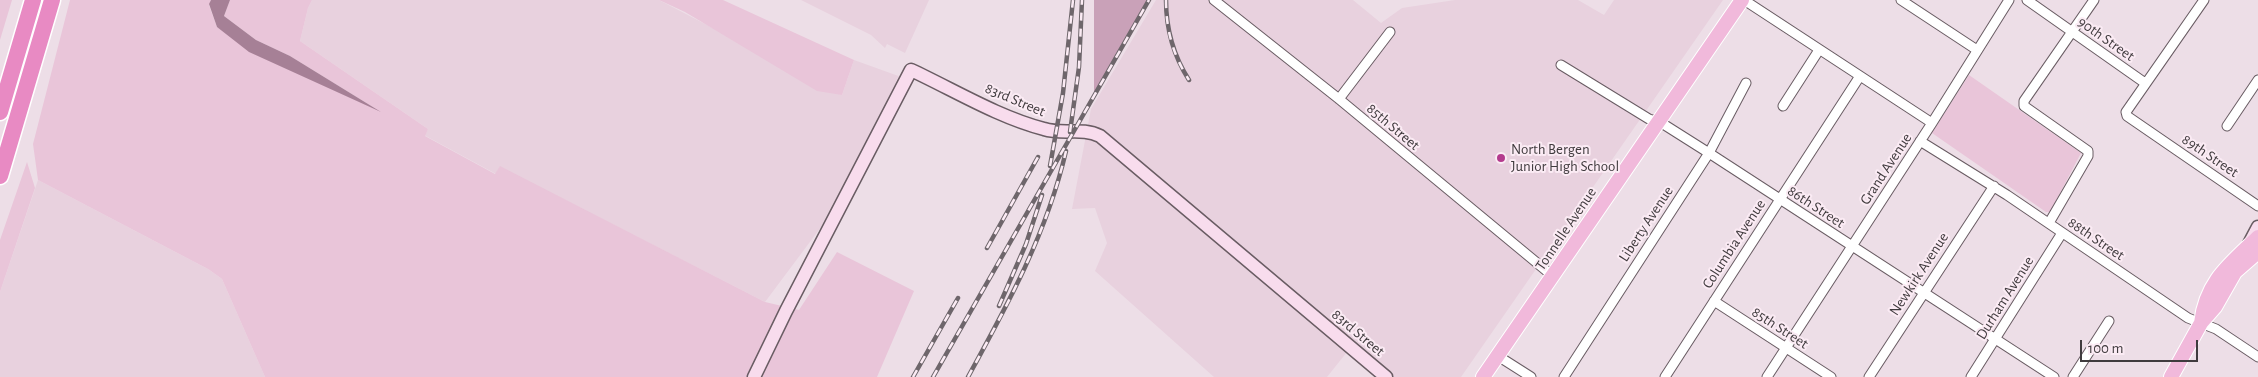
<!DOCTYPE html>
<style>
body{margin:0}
#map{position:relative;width:2258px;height:377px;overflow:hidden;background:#eddee7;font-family:"Alegreya Sans",sans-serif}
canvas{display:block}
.scale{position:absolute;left:2080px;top:340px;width:118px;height:22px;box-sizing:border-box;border:2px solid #403b3e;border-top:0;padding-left:6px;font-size:15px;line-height:18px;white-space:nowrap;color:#403b3e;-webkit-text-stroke:4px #fbebf4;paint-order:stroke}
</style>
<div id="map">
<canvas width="2258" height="377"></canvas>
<div class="scale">100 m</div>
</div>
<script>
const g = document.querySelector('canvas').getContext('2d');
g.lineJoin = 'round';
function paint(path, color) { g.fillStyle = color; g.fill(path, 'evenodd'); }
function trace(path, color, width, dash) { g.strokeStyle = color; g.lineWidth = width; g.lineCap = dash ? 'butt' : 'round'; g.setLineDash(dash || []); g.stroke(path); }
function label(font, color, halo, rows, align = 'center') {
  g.font = font + ' "Alegreya Sans",sans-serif'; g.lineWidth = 4; g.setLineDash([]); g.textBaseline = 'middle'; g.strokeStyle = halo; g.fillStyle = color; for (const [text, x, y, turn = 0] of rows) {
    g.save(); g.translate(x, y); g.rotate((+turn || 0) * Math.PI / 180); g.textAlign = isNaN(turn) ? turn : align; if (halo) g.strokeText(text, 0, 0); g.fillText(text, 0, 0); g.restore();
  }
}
paint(new Path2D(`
 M312,0H659L842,95L854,60L904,78L848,191L765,302L500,167L496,174L424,135L428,129L300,41L308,8Z
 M801,0H929L905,53L887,44L885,48L871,35Z
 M1156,0H1353L1381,23L1402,8L1455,0H1578L1604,15L1614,0H1723L1461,377H1390L1351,347L1327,377H1214L1095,271L1107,243L1095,208L1072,209L1091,109Z
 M38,180L208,269L222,279L265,377H0V292Z`), '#e8d1de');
paint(new Path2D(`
 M0,0H12L0,40Z
 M70,0H211L209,5L217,27L376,109L290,56L256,40L224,16L230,0H312L308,8L300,41L428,129L425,136L495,174L500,166L765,302L799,310L837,252L914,291L877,377H265L222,279L208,269L38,180L33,144Z
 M659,0H723L854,60L842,95L817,91L685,12Z
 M1969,75L2081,153L2050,212H2046L1932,133Z
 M27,162L35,188L0,292V240Z`), '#e9c5d9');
paint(new Path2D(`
 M1094,0H1150L1094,96Z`), '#c9a1b8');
paint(new Path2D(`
 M211,0H230L224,16L256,40L290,56L381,112L249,52L217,27L209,4Z`), '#a68096');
const street = new Path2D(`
 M1214,0L1339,99L1554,277
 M1744,0L1932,123
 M1901,0L1977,50
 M2027,0L2145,83
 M2204,0L2126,112L2127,116L2258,206
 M1561,65L1649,119L1660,122L1709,153L2054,377
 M1339,99L1390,32
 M1783,106L1819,50
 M2227,126L2258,80
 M1920,141L2007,195L2188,318L2216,329L2258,357
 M2049,223L2088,156V151L2024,106V101L2094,0
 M1714,301L1831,377
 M1498,356L1531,377
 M1564,377L1709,153L1746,83
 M1665,377L1860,76
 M1767,377L1932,123L2009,0
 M1869,377L1994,186
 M1971,377L2062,233
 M2073,377L2109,321`);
const secondary = new Path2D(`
 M2249,244L2258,227
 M754,377L786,311L911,70C954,90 998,117 1044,129C1063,135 1082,127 1100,136L1386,377`);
const primary = new Path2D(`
 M2201,323C2206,281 2230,264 2258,237
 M1483,377L1742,0
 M2171,377L2201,323L2215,307L2235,272L2258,252`);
const highway = new Path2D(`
 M0,112L33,0
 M0,176L52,0`);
trace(street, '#695c63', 11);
trace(secondary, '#695c63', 15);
trace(primary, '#fff', 16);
trace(highway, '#fff', 19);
trace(street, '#fff', 9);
trace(secondary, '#f8dced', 12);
trace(primary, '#f1b9db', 14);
trace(highway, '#e88ac3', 16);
const rail = new Path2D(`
 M1166,0C1166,30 1173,55 1189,80
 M1070,132L1079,67L1082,0
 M1050,166L1063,93L1073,0
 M987,248L1038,157
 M999,306L1026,244L1042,195
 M913,377L958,298
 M933,377L1149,0
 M968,377C1008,304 1047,233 1066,151`);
trace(rail, '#6e666b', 4.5);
trace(rail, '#fbebf4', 2.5, [8]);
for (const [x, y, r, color] of [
 [1501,158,5,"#b43a8d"]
]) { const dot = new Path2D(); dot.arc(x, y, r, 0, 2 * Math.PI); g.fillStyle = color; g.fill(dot); trace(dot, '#fbebf4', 2); }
label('15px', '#403b3e', '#fbebf4', [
 ["90th Street",2106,39,35],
 ["83rd Street",1015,100,23],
 ["85th Street",1393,127,40],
 ["89th Street",2210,156,34],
 ["Grand Avenue",1886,169,-57],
 ["86th Street",1816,207,33],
 ["Liberty Avenue",1646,224,-57],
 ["Tonnelle Avenue",1566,229,-56],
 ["88th Street",2096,239,34],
 ["Columbia Avenue",1734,244,-57],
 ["Newkirk Avenue",1919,274,-57],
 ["Durham Avenue",2005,298,-58],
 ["85th Street",1780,328,33],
 ["83rd Street",1358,333,40]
]);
label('15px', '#403b3e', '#fbebf4', [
 ["North Bergen",1511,149],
 ["Junior High School",1511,166]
], 'left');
</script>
